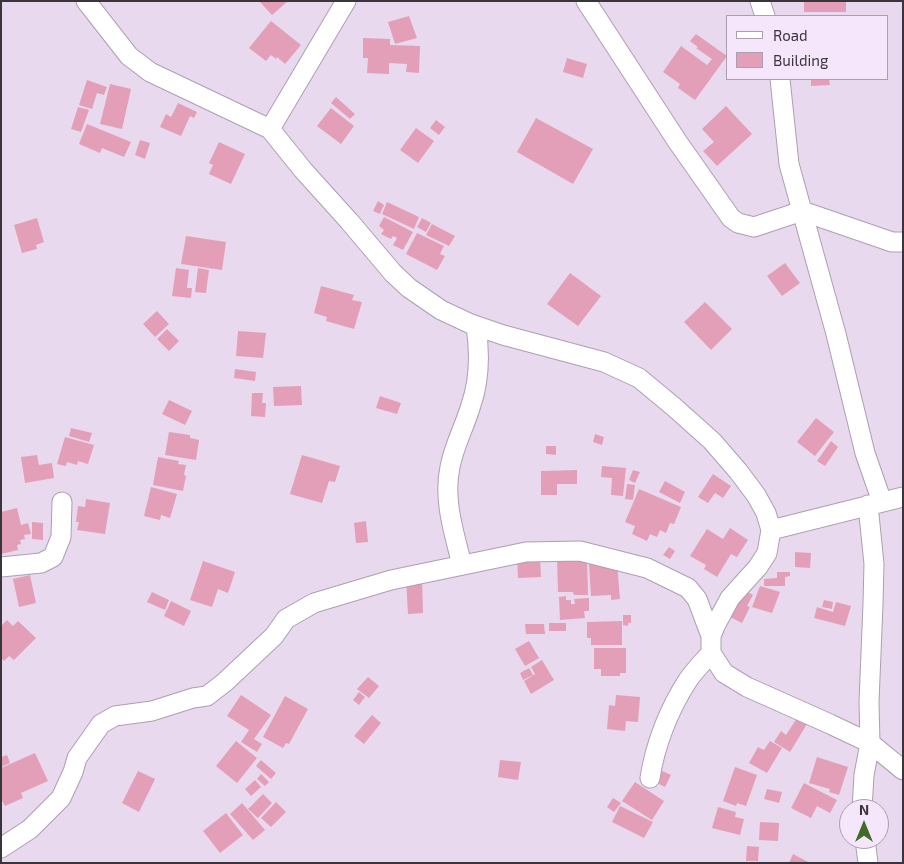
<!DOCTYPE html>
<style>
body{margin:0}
#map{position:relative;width:904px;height:864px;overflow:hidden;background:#e9d9ee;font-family:"Exo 2",sans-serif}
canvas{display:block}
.frame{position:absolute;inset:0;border:2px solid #3a343c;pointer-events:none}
.legend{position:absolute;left:726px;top:15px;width:162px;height:65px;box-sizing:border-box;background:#f6e6fb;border:1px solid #ab9faf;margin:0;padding:6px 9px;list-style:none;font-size:15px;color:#3a343c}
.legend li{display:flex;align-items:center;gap:10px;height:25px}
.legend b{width:25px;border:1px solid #ab9faf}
.north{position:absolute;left:839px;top:799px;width:50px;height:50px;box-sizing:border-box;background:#f6e6fb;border:1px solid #ab9faf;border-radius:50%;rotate:0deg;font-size:14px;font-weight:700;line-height:20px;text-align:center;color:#3a343c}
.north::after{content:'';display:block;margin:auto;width:18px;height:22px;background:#416b28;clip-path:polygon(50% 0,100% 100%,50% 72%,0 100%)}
</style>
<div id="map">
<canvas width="904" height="864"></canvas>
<div class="frame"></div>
<ul class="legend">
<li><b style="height:6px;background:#fff"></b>Road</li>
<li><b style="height:14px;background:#e39fb8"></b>Building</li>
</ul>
<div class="north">N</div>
</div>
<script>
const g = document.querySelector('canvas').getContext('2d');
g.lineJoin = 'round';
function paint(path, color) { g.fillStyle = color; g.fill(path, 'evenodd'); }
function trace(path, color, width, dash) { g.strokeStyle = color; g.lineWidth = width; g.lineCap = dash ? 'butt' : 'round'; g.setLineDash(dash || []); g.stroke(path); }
paint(new Path2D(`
 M259,1H288L272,15Z
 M804,1H846V12H804Z
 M409,16L417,38L395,44L388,22Z
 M271,21L301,45L285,64L277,57L276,59L271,55L266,61L249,48Z
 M696,34L727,56L695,100L678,88L680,84L663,72L681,46L707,65L712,59L696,48L698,47L690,41Z
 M363,38L390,39V45L420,46L419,73L406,72L407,64L389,63V74L367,73L368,58H363Z
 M567,58L587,64L583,78L563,72Z
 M811,79H829L830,85L811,86Z
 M87,80L107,87L104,95L97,93L92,109L79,105Z
 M110,84L131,89L122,129L100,124Z
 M336,97L355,114L350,119L331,103Z
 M178,103L197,112L194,118L190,116L181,136L160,127L166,114L171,117Z
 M726,106L752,134L717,166L703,151L714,142L702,129Z
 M78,107L89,110L81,132L71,129Z
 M331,108L354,126L341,144L317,126Z
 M536,118L593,149L573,184L517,152Z
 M436,120L445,127L439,135L430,128Z
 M87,124L131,142L124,157L102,148L100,153L79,144Z
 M416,128L434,141L418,163L400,150Z
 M140,140L150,143L145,159L135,155Z
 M219,142L245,154L231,184L209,174L213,165L209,163Z
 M378,201L384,205L380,214L373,211Z
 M387,202L419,217L414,229L382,214Z
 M384,217L413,232L403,250L393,245L397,238L393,236L391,239L381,234L384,230L379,226Z
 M37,218L44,242L36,245L37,249L22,253L14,225Z
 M422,218L431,223L426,232L417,227Z
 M432,224L455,236L449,246L426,235Z
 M417,233L444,246L440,254L445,256L437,270L406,254Z
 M186,236L226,242L222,270L181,264Z
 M785,263L800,283L782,296L767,276Z
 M176,268L189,270L187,288H192L191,298L172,296Z
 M198,268L209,270L206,293L195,292Z
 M570,273L601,296L578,326L547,304Z
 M321,286L354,295L352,300L362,302L354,329L326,321L327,317L314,313Z
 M705,302L732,329L711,350L684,322Z
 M157,311L169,324L155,337L143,324Z
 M167,329L179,341L169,351L157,339Z
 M238,331L266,333L263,358L236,356Z
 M235,369L256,372L255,381L234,378Z
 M301,386L302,405L274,406L273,387Z
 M252,393H263L262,403H266L265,417L251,416Z
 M380,396L401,403L397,414L376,408Z
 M169,400L192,411L185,425L162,414Z
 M816,418L834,432L815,456L797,442Z
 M71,428L92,433L89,442L69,436Z
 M169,432L190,435V438L199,440L196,460L165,455Z
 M595,434L604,437L602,445L593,442Z
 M65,437L94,445L88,464L78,461L77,465L67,462L66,466L57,464Z
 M831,441L838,447L825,466L817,461Z
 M546,446H556V455L546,454Z
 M37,455L39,465L52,463L54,478L25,483L21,457Z
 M302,455L340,466L335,482L329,481L322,503L290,494Z
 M158,457L179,461L178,464L186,465L184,475L186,476L183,491L153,485Z
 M602,466L626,468L623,496L611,495L612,478L601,477Z
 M577,470V484H557V495H541V471Z
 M633,470L640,472L635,483L629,480Z
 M713,474L731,486L723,498L715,493L708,503L698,497Z
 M665,481L685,492L680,503L659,492Z
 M627,484L635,485L633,500L625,499Z
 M151,487L177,494L170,518L161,515L160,520L144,516Z
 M639,489L681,507L674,524L670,523L666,533L660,530L657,537L650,534L647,541L632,534L635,526L625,522Z
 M86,499L110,503L105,534L77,530L79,522H76L78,506L85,507Z
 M17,508L21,525L28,523L31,534L24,535L25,539L20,540L21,544L17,545L18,550L1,554V512Z
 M366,521L368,542L356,543L354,523Z
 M32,522L43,523V540L32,539Z
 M730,528L748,540L737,557L731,554L717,577L704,569L706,565L690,556L707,529L723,539Z
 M669,547L675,551L670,559L663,555Z
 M795,552L811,553L810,568L795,567Z
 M517,557H540L541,577L518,578Z
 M587,558L588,595H574L573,592H558L557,559Z
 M203,561L235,572L228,593L218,589L212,607L190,600Z
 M617,563L620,599L611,600V595L591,596L589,564Z
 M777,572H790V576L785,577V586H764V579L777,578Z
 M30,575L36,603L19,607L13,579Z
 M422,578L423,613L408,614L406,579Z
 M760,586L780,592L772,613L752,607Z
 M744,590L753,595L747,606L750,607L742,623L730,617Z
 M152,592L169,600L165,610L147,602Z
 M566,596V600H571V604H575L574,599L589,598V611H584L585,618L560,620L559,597Z
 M824,600L833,602L832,609L822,607Z
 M171,601L191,611L184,626L164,616Z
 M836,602L851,606L845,626L814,618L817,607L833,612Z
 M623,615H631V623H628V626L623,625Z
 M7,620L13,626L18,621L36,638L14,660L9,656L4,661L1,658V626Z
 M622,621V645H591V638H587V622Z
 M549,623H566V631H549Z
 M525,624H544L545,634H526Z
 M529,641L539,658L525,666L515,649Z
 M594,648H626V673H620V676H601V669H594Z
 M542,660L554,680L531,694L524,681L535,674L531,667Z
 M529,668L533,675L523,680L520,673Z
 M368,677L379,686L369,698L357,689Z
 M359,692L365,697L359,705L353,700Z
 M241,695L271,715L254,739L262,744L257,752L241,742L249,730L227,716Z
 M616,695L640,697L638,722L626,721L625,731L607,729L609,705L615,706Z
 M285,696L308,709L289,744L286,743L283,748L263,737Z
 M372,715L381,723L364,744L354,736Z
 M797,718L807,724L790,752L774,742L781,731L786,735Z
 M236,741L257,758L237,783L216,766Z
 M770,741L782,748L767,773L749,763L758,747L764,750Z
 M35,753L48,781L21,793L23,798L5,806L1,799V768Z
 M7,755L10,763L1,767V757Z
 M817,757L848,767L839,795L829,792L830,789L809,783Z
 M261,760L276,773L271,779L256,766Z
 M500,760L521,762L518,780L498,777Z
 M735,767L757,775L746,806L737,803L736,806L723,801Z
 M138,771L155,779L139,812L122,803Z
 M662,771L671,775L665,787L657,783Z
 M261,774L269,782L265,786L257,779Z
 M255,780L261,787L251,796L245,789Z
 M635,782L664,801L652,820L622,801Z
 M804,783L837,800L830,813L817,806L811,818L791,808Z
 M767,789L782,792L779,803L764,799Z
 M263,794L272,803L258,818L248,809Z
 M613,798L621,803L614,812L607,807Z
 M276,802L286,812L271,827L261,818Z
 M242,803L265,830L253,840L230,814Z
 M620,806L653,822L644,838L612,822Z
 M718,807L736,812L735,817L744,819L740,835L712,828Z
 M226,813L243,835L220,853L203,831Z
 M760,822L779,823L778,841L759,840Z
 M747,846L759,847L758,861H746Z
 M793,854L810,863H789Z`), '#e39fb8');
const street = new Path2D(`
 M86,1L129,56L150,72L270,129L303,170L349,221L393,273L409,288L441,310L471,324L503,335L604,362L639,378L674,407L712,441L738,471L756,495L766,513L771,530L767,553L758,567L730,598L715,626L711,636V653L724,673L747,687L830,724L870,743L903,770
 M586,1L677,141L731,218L738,223L754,227L802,211L892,242H903
 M760,1L765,16
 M780,79L789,164L836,334L865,453L882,502
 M270,129L346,1
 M771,530L903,497
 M462,565C454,532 443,500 450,467C454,445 465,426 471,405C480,379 480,353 476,326
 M1,567L41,563L53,557L61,537L62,502
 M650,778C655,745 669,709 688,680C694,671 703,662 711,653
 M862,809L864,775L870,743L869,702L873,604L874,564L868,505
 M865,839L868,863
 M1,848L30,829L61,798L73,772L77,758L101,724L115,716L152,711L193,698L207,696L225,682L274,636L286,619L314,603L391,580L526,552L580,551L647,568L688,588L697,599L711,636`);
trace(street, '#ad9eb2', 21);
trace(street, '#fff', 19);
</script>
